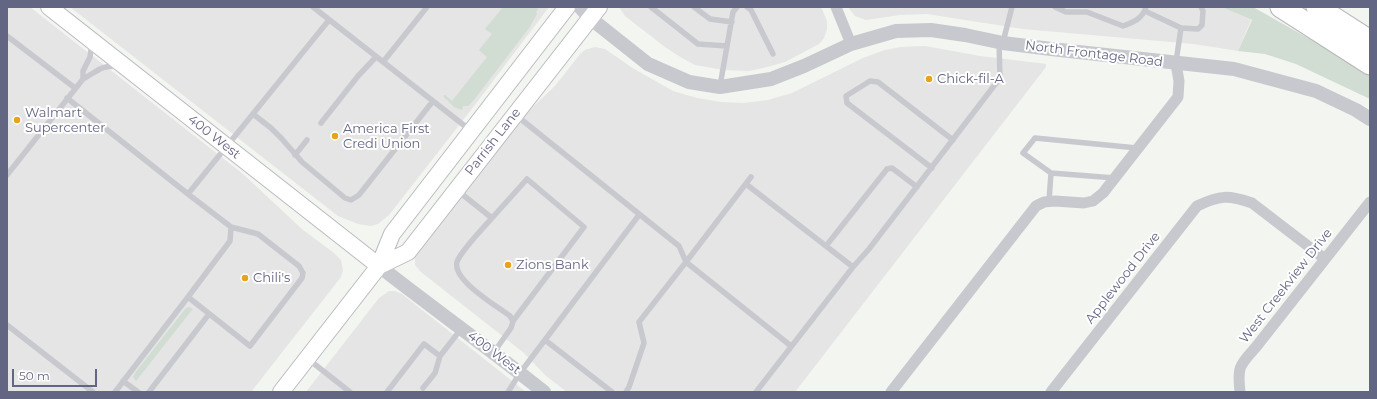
<!DOCTYPE html>
<style>
body{margin:0}
#map{position:relative;width:1377px;height:399px;overflow:hidden;background:#f3f5f0;font-family:Montserrat,sans-serif}
canvas{display:block}
.frame{position:absolute;inset:0;border:8px solid #626682;pointer-events:none}
.scale{position:absolute;left:12px;top:369px;width:85px;height:18px;box-sizing:border-box;border:2px solid #626682;border-top:0;padding-left:5px;font-size:12px;line-height:14px;white-space:nowrap;color:#626682;-webkit-text-stroke:3px #fff;paint-order:stroke}
</style>
<div id="map">
<canvas width="1377" height="399"></canvas>
<div class="frame"></div>
<div class="scale">50 m</div>
</div>
<script>
const g = document.querySelector('canvas').getContext('2d');
g.lineJoin = 'round';
function paint(path, color) { g.fillStyle = color; g.fill(path, 'evenodd'); }
function trace(path, color, width, dash) { g.strokeStyle = color; g.lineWidth = width; g.lineCap = dash ? 'butt' : 'round'; g.setLineDash(dash || []); g.stroke(path); }
function label(font, color, halo, rows, align = 'center') {
  g.font = font + ' Montserrat,sans-serif'; g.lineWidth = 4; g.setLineDash([]); g.textBaseline = 'middle'; g.strokeStyle = halo; g.fillStyle = color; for (const [text, x, y, turn = 0] of rows) {
    g.save(); g.translate(x, y); g.rotate((+turn || 0) * Math.PI / 180); g.textAlign = isNaN(turn) ? turn : align; if (halo) g.strokeText(text, 0, 0); g.fillText(text, 0, 0); g.restore();
  }
}
paint(new Path2D(`
 M7,7H30L243,174L303,230L334,253L341,260L343,270L341,277L251,392H7Z
 M70,7H549L474,106L389,215L378,224L371,226L358,224L338,216Z
 M619,7H821L827,21V29L824,38L819,44L785,62L767,67L749,71L724,70L695,65L682,58L665,47L625,16Z
 M848,7H1223L1251,20L1238,51L1194,44L1023,29L927,14L900,15L866,20L855,16Z
 M925,46L980,56L1046,64V67L795,392H567L545,375L524,353L421,272L415,265V256L518,121L555,86L581,53L585,50L595,47L605,49L634,69L673,91L697,98L721,102L744,103L768,100L792,93L863,58L885,50L901,47Z
 M389,291H395L402,294L526,392H306L379,298Z`), '#e4e5e4');
paint(new Path2D(`
 M503,7H537L538,9L536,12L537,14L529,28L473,101L468,106H463L462,110L454,107L443,96L445,95L452,101L487,57L479,50L492,34L485,29Z
 M1222,7H1253L1370,73V99L1296,64L1265,54L1238,51L1252,20Z
 M189,307L193,309L192,310L136,381L133,377L135,373L186,308Z`), '#d1dcd2');
const secondary = new Path2D(`
 M49,7L379,266
 M379,266L408,252L599,7
 M281,392L379,266L392,234L567,7`);
const motorway = new Path2D(`
 M1281,7L1370,64
 M1317,7L1370,41`);
trace(secondary, '#babbc2', 18);
trace(motorway, '#b8b8bd', 23);
trace(new Path2D(`
 M313,7L470,130
 M651,7L698,44L727,46
 M694,7L710,19L732,22
 M747,7L751,10L773,54
 M1055,7L1066,12H1087L1123,26C1134,22 1142,19 1146,7
 M1145,11L1181,28
 M7,36L75,88
 M1003,42L1012,7
 M383,62L427,7
 M1176,62L1181,28L1198,29L1202,25L1203,11L1201,7
 M83,79V71L90,57L92,43
 M720,86L733,12L737,7
 M67,98L188,194
 M253,114L271,128L282,139L302,162L345,198L351,200L359,195L433,101
 M517,116L679,246L686,262L751,177
 M321,123L358,76L376,57
 M295,155L307,140
 M932,168L847,103L846,96L870,81L878,82L953,140
 M7,175L83,79C89,76 94,72 100,69C105,66 113,66 119,66
 M1115,178L1051,173L1023,153L1035,138L1137,148
 M746,184L853,267
 M458,191L492,218C484,227 460,252 457,262C452,280 497,306 510,316L513,321L511,328L494,352
 M1049,201L1051,173
 M492,218L527,179L584,227L513,321
 M826,246L887,169L892,168L917,187
 M188,297L230,241L231,227
 M7,325L93,392
 M545,340L612,392
 M308,359L350,392
 M123,381L138,392
 M423,388L435,373L440,356L461,329
 M115,392L188,297L250,346L302,278L303,273L299,266L258,234L231,227L188,194L329,20
 M149,392L209,314
 M387,392L424,344L440,356
 M508,392L520,373L639,215
 M626,392L629,387L644,343L639,322L686,262L791,346
 M756,392L853,267L869,249L1000,78L999,42`), '#c8c9ce', 5.5);
trace(new Path2D(`
 M836,7L851,44
 M891,392L1036,206L1044,202L1055,201L1084,203L1093,201L1103,193L1178,97L1179,81L1176,64
 M1051,392L1197,206C1220,195 1228,195 1252,203L1325,259
 M1240,392C1237,366 1240,365 1256,347L1370,202`), '#c8c9ce', 11);
trace(new Path2D(`
 M580,7L590,18L648,64L689,82L720,87L771,79L804,66L851,44L896,31L931,30L965,35L1003,43L1051,49L1234,69L1316,91L1356,110L1370,119
 M379,266C434,309 490,349 544,392`), '#c8c9ce', 14);
trace(secondary, '#fff', 16);
trace(motorway, '#fff', 21);
for (const [x, y, r, color] of [
 [929,79,4,"#e8a31d"],
 [17,120,4,"#e8a31d"],
 [335,136,4,"#e8a31d"],
 [508,265,4,"#e8a31d"],
 [245,278,4,"#e8a31d"]
]) { const dot = new Path2D(); dot.arc(x, y, r, 0, 2 * Math.PI); g.fillStyle = color; g.fill(dot); trace(dot, '#fff', 1.5); }
label('13px', '#626682', '#fff', [
 ["North Frontage Road",1094,54,7],
 ["400 West",214,137,38],
 ["Parrish Lane",493,142,-52],
 ["Applewood Drive",1123,278,-52],
 ["West Creekview Drive",1286,286,-52],
 ["400 West",494,353,37]
]);
label('13px', '#626682', '#fff', [
 ["Chick-fil-A",937,79],
 ["Walmart",25,113],
 ["Supercenter",25,128],
 ["America First",343,129],
 ["Credi Union",343,144],
 ["Zions Bank",516,265],
 ["Chili's",253,278]
], 'left');
</script>
